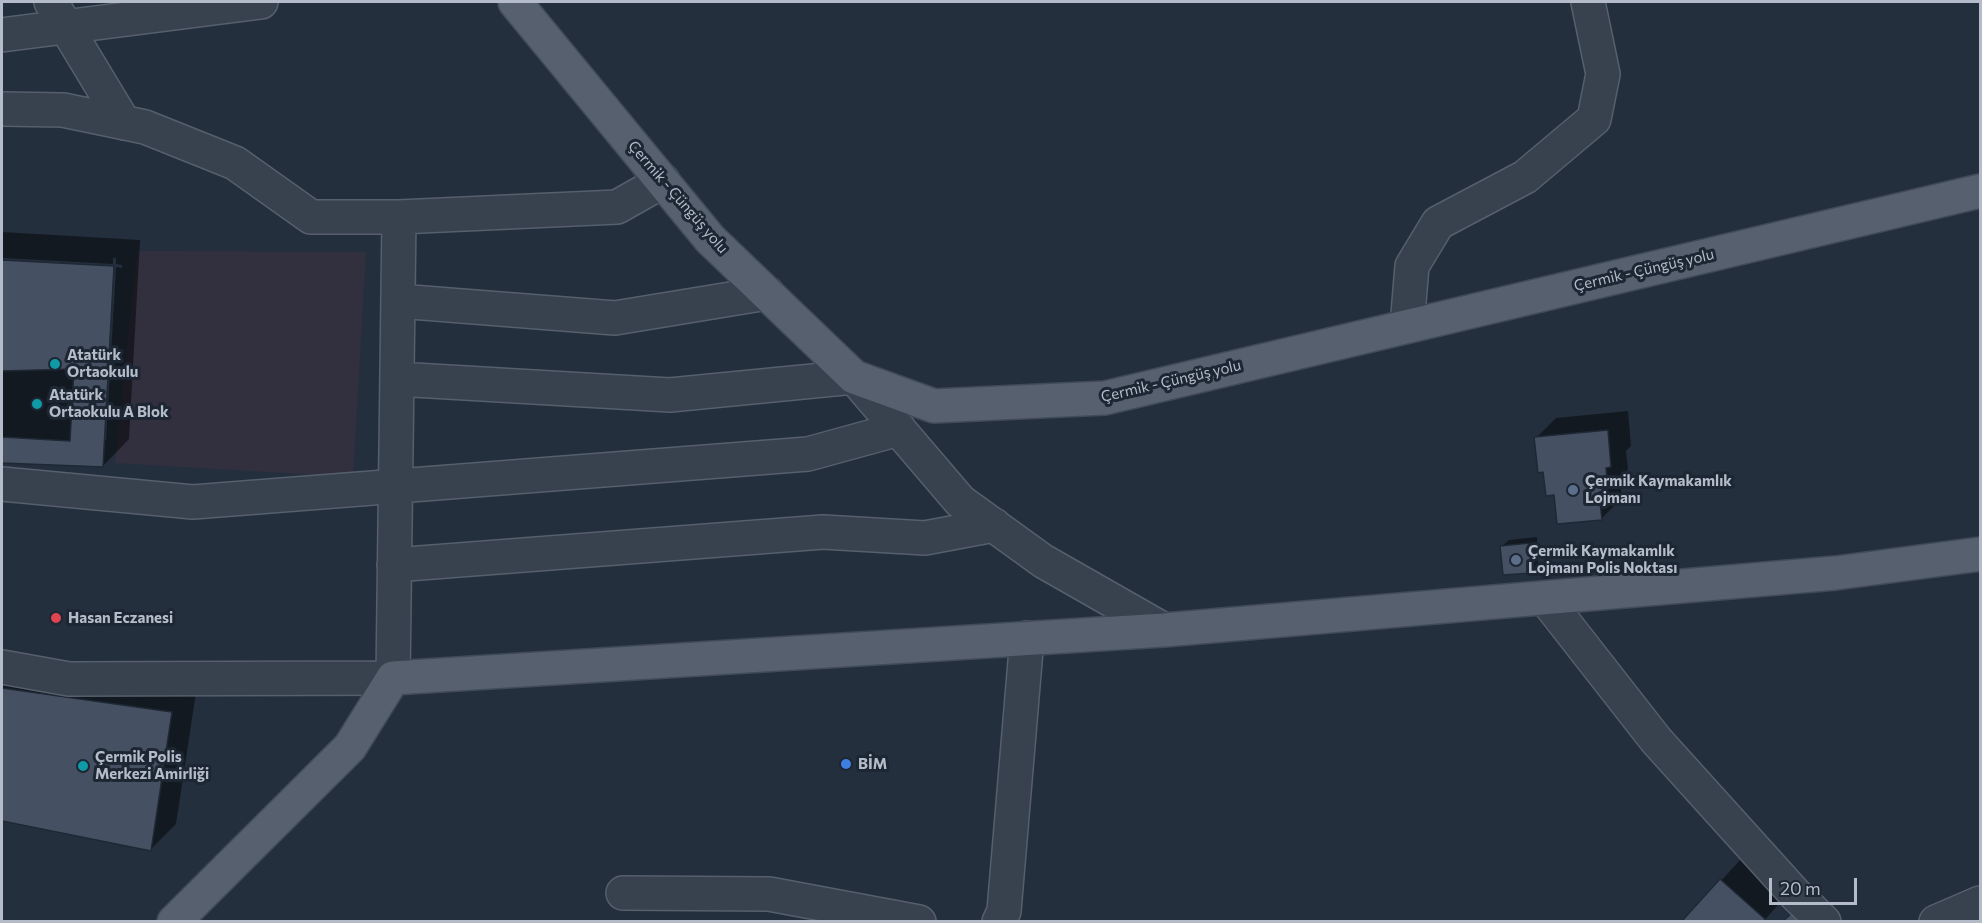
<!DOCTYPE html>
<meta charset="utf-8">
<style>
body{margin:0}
#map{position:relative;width:1982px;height:923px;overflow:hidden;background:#242f3e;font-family:Commissioner,sans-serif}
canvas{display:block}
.frame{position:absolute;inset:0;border:3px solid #b4bcc9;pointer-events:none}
.scale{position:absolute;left:1769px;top:878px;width:88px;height:27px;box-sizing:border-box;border:3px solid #b4bcc9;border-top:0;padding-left:8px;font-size:18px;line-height:21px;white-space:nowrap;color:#b4bcc9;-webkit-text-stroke:4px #1d2633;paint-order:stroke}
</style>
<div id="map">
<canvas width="1982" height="923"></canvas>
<div class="frame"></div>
<div class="scale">20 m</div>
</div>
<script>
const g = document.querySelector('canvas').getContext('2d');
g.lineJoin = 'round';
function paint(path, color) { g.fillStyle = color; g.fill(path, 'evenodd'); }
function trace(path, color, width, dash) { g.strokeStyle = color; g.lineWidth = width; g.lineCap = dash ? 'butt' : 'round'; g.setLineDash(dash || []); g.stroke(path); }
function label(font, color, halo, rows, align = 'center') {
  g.font = font + ' Commissioner,sans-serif'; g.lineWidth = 6; g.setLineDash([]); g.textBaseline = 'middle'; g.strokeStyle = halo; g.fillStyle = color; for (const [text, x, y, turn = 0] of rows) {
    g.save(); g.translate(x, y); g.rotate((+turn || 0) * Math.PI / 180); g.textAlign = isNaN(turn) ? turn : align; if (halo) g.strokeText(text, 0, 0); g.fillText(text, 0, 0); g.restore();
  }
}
paint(new Path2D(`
 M137,251L366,252L353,477L115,463Z`), '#32303f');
paint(new Path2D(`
 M2,232L140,240L129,439L103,466L2,461V261L113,267L103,440H106L116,267L122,268V265L116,264V258H113V264L2,258Z
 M1628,411L1631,446L1626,451L1628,469L1620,478L1622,498L1601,519L1555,494L1545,471L1536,438L1556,418Z
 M1537,537L1538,565L1532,572L1502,546L1509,540Z
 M2,659L197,686L176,824L150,850L2,819Z
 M1741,859L1784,898L1763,922H1683Z`), '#0007');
const building = new Path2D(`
 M2,260L114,266L103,467L2,463Z
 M74,369L70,441L2,437V371Z
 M1608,430L1611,467L1606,468L1608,491L1599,492L1602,520L1557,524L1554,495L1546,496L1543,472L1538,473L1534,437Z
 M1530,543L1532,573L1503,575L1500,546Z
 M2,688L172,712L151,851L2,821Z
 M1720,879L1765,919L1763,922H1681Z
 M1793,912L1801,922H1782Z`);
paint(building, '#455162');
trace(building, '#1f2835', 1.5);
const minor = new Path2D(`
 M51,2L124,123
 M2,35L261,2
 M2,109L63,110L145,127L235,163L311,217H399L617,207L663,181
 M398,301L615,318L767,293
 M1407,326L1412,266L1438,223L1525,177L1594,119L1603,74L1588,2
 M397,379L670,395L854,377L960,501L1043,561L1164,630
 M2,484L193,502L808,454L899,429
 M394,565L823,532L925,538L994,525
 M1545,598L1656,740L1796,895L1824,922
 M2,667L69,679L393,678L399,217
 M623,893L769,894L919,922
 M999,922L1004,911L1027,638
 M1936,922L1980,903`);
const major = new Path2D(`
 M515,2L710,239L854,377L934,406L1105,398L1980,191
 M174,922L350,747L393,678L1164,630L1836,573L1980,554`);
trace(minor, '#565f6c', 36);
trace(major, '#414a57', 36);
trace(minor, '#38414e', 33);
trace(major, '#56606e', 33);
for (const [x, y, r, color] of [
 [55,364,6,"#0f9aa8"],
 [37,404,6,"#0f9aa8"],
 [1573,490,6,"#5c6f8a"],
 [1516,560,6,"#5c6f8a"],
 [56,618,6,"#e0444e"],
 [846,764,6,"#3f7fe0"],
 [83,766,6,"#0f9aa8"]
]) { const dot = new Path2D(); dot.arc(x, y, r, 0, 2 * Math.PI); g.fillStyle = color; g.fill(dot); trace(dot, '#1d2633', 2); }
label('15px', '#b4bcc9', '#1d2633', [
 ["Çermik - Çüngüş yolu",678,197,49],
 ["Çermik - Çüngüş yolu",1644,270,-13],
 ["Çermik - Çüngüş yolu",1171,381,-13]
]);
label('bold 15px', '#b4bcc9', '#1d2633', [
 ["Atatürk",67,355],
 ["Ortaokulu",67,372],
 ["Atatürk",49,395],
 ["Ortaokulu A Blok",49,412],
 ["Çermik Kaymakamlık",1585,481],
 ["Lojmanı",1585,498],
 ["Çermik Kaymakamlık",1528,551],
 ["Lojmanı Polis Noktası",1528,568],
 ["Hasan Eczanesi",68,618],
 ["Çermik Polis",95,757],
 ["Merkezi Amirliği",95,774],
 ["BİM",858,764]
], 'left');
</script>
